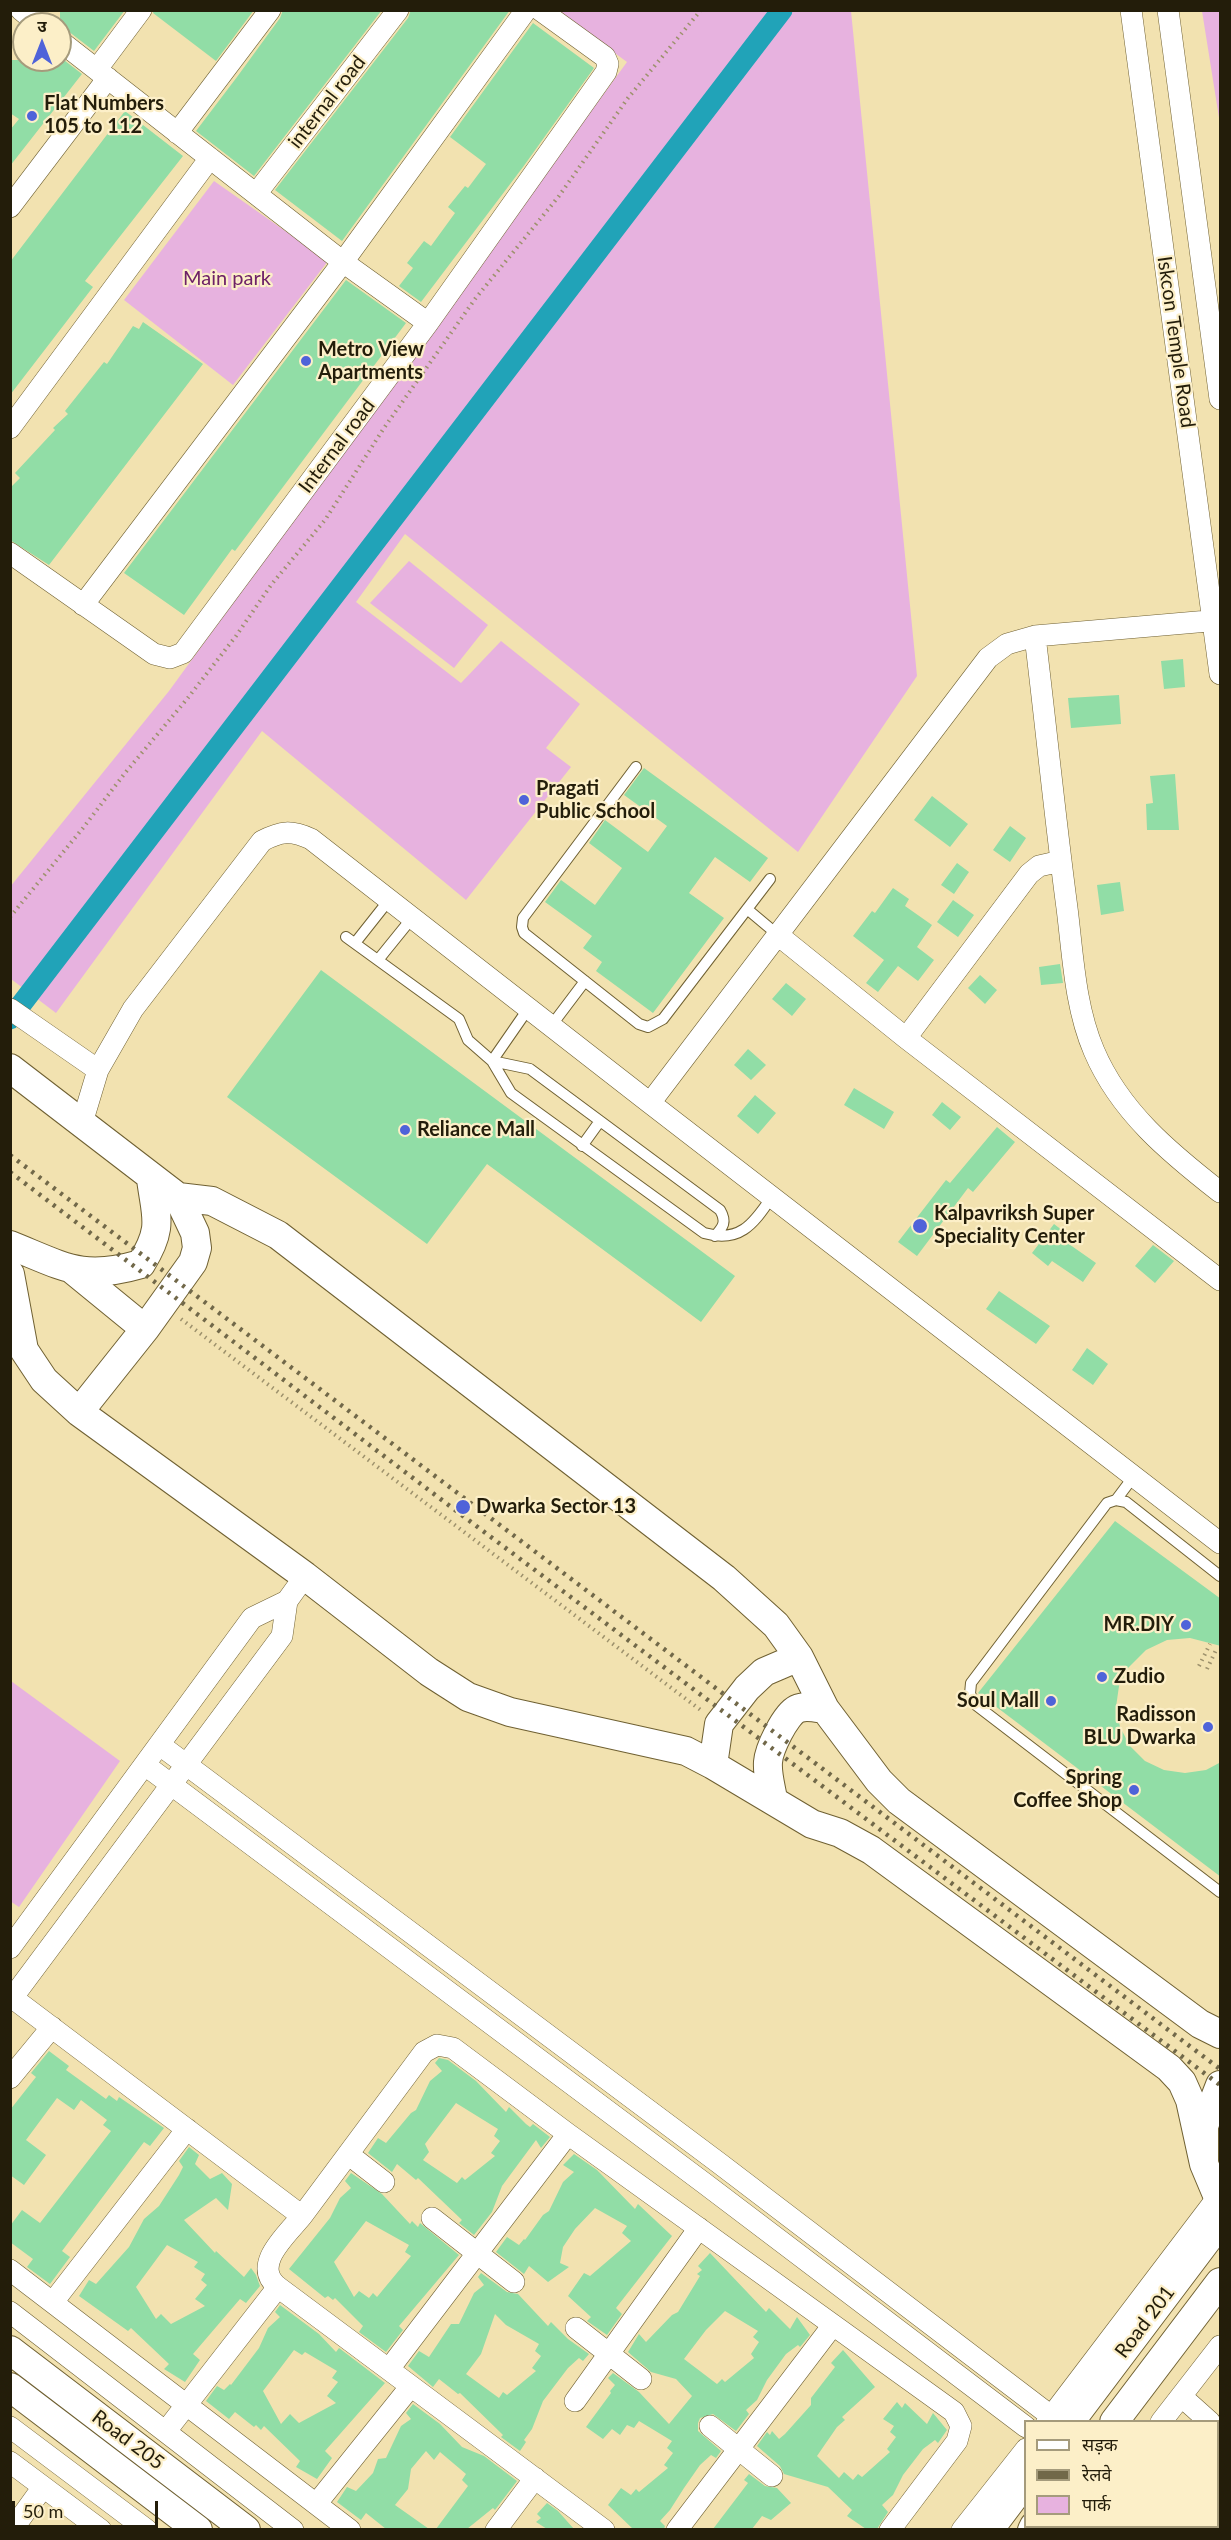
<!DOCTYPE html>
<meta charset="utf-8">
<style>
body{margin:0}
#map{position:relative;width:1231px;height:2540px;overflow:hidden;background:#f2e2b0;font-family:Lato,"Noto Sans Devanagari",sans-serif}
canvas{display:block}
.frame{position:absolute;inset:0;border:12px solid #231d0a;pointer-events:none}
.legend{position:absolute;left:1024px;top:2420px;width:195px;height:108px;box-sizing:border-box;background:#fcefc8;border:2px solid #a59b7c;margin:0;padding:8px 10px;list-style:none;font-size:18px;color:#231d0a}
.legend li{display:flex;align-items:center;gap:12px;height:30px}
.legend b{width:30px;border:2px solid #a59b7c}
.north{position:absolute;left:12px;top:12px;width:60px;height:60px;box-sizing:border-box;background:#fcefc8;border:2px solid #a59b7c;border-radius:50%;rotate:0deg;font-size:16px;font-weight:700;line-height:24px;text-align:center;color:#231d0a}
.north::after{content:'';display:block;margin:auto;width:21px;height:27px;background:#4f63d9;clip-path:polygon(50% 0,100% 100%,50% 72%,0 100%)}
.scale{position:absolute;left:12px;top:2501px;width:146px;height:27px;box-sizing:border-box;border:3px solid #231d0a;border-top:0;padding-left:8px;font-size:18px;line-height:21px;white-space:nowrap;color:#231d0a;-webkit-text-stroke:4px #fcefc8;paint-order:stroke}
</style>
<div id="map">
<canvas width="1231" height="2540"></canvas>
<div class="frame"></div>
<ul class="legend">
<li><b style="height:8px;background:#fff"></b>सड़क</li>
<li><b style="height:8px;background:#716849"></b>रेलवे</li>
<li><b style="height:16px;background:#e7b2df"></b>पार्क</li>
</ul>
<div class="north">उ</div>
<div class="scale">50 m</div>
</div>
<script>
const g = document.querySelector('canvas').getContext('2d');
g.lineJoin = 'round';
function paint(path, color) { g.fillStyle = color; g.fill(path, 'evenodd'); }
function trace(path, color, width, dash) { g.strokeStyle = color; g.lineWidth = width; g.lineCap = dash ? 'butt' : 'round'; g.setLineDash(dash || []); g.stroke(path); }
function label(font, color, halo, rows, align = 'center') {
  g.font = font + ' Lato,sans-serif'; g.lineWidth = 4.5; g.setLineDash([]); g.textBaseline = 'middle'; g.strokeStyle = halo; g.fillStyle = color; for (const [text, x, y, turn = 0] of rows) {
    g.save(); g.translate(x, y); g.rotate((+turn || 0) * Math.PI / 180); g.textAlign = isNaN(turn) ? turn : align; if (halo) g.strokeText(text, 0, 0); g.fillText(text, 0, 0); g.restore();
  }
}
paint(new Path2D(`
 M557,11H851L917,676L798,852L405,534L356,602L461,683L501,641L580,704L546,748L571,767L466,900L262,731L56,1013L11,979L10,887L169,691L627,62Z
 M1202,11H1220V124Z
 M214,181L328,261L233,385L124,300Z
 M409,561L488,625L454,668L370,603Z
 M11,1681L120,1761L19,1907L10,1901Z`), '#e7b2df');
trace(new Path2D(`
 M10,1019L782,10`), '#21a3b8', 21);
paint(new Path2D(`
 M60,10H125L94,51L68,31L60,29Z
 M154,10H254L216,61L153,13Z
 M283,10H382L254,176L196,131L237,77L280,18Z
 M411,10H510L342,241L275,190L408,18Z
 M533,23L594,68L523,167L421,302L399,286L413,268L407,263L424,241L431,246L455,213L448,207L465,186L468,188L486,164L450,137Z
 M60,57L82,74L10,166V130L19,119L10,113V60H60Z
 M125,111L183,156L85,281L93,287L10,395V262Z
 M346,280L406,323L235,551L232,549L184,615L124,573Z
 M143,322L203,364L49,565L10,540V488L20,478L15,473L55,430L53,428L68,414L65,411L104,362L107,364L133,326L139,329Z
 M1183,659L1185,687L1164,689L1161,661Z
 M1119,695L1121,724L1071,728L1068,698Z
 M644,768L768,858L750,882L715,857L689,893L724,918L653,1013L596,971L602,962L583,948L592,936L545,902L561,880L595,905L622,868L589,843L605,820L648,852L667,826L624,795Z
 M1175,774L1179,830H1147L1146,804L1153,803L1150,776Z
 M932,796L968,824L950,847L914,820Z
 M1010,826L1026,838L1010,862L993,850Z
 M957,863L969,872L954,894L941,885Z
 M1120,882L1124,911L1101,915L1097,885Z
 M893,888L909,899L905,906L932,925L917,947L934,960L918,981L898,966L878,992L866,983L884,960L853,936L872,911L875,913Z
 M953,900L974,915L958,937L937,922Z
 M1060,964L1063,983L1041,985L1039,967Z
 M321,970L735,1276L701,1322L487,1164L427,1244L227,1097Z
 M980,975L997,990L985,1004L968,988Z
 M786,983L806,999L792,1016L772,999Z
 M748,1049L766,1065L751,1080L734,1065Z
 M854,1088L894,1112L884,1129L844,1105Z
 M755,1095L776,1113L758,1134L737,1116Z
 M942,1102L961,1117L950,1130L932,1115Z
 M997,1127L1015,1142L973,1192L968,1188L917,1256L898,1242L946,1180L950,1183Z
 M1054,1224L1071,1237L1066,1242L1096,1263L1083,1282L1052,1261L1048,1266L1032,1253Z
 M1153,1245L1174,1261L1155,1283L1135,1266Z
 M999,1291L1050,1326L1036,1344L986,1309Z
 M1087,1348L1108,1364L1093,1385L1072,1370Z
 M1115,1521L1221,1599V1646L1190,1638L1167,1640L1146,1650L1128,1668L1119,1686L1116,1707L1120,1727L1130,1746L1145,1761L1164,1770L1185,1773L1206,1770L1221,1762V1877L978,1693Z
 M49,2051L69,2066L66,2070L106,2099L109,2095L117,2101L119,2097L164,2128L150,2146L144,2142L62,2251L70,2257L50,2284L27,2267L33,2259L10,2242V2226L22,2210L40,2223L111,2131L103,2125L107,2120L81,2100L74,2110L57,2098L26,2140L46,2155L24,2185L10,2175V2110L36,2077L31,2073Z
 M439,2058L448,2060L476,2081L506,2112L509,2107L526,2124L530,2127L533,2124L550,2137L541,2148L536,2140L502,2186L492,2212L474,2235L459,2223L462,2220L418,2178L416,2180L397,2164L392,2172L368,2153L378,2138L386,2143L411,2113L416,2110L430,2081L442,2071L435,2063ZM456,2103L498,2129L494,2136L500,2141L491,2153L495,2156L465,2180L462,2177L457,2183L423,2160L429,2152L425,2144Z
 M189,2147L199,2155L195,2164L210,2179L222,2173L232,2184L228,2210L216,2198L184,2220L215,2253L216,2251L244,2277L251,2268L256,2275L260,2286L246,2303L240,2299L193,2354L200,2360L185,2382L164,2369L169,2364L131,2328L128,2331L79,2296L89,2280L96,2284L129,2247L144,2219L159,2206L179,2175L183,2167L179,2161ZM167,2245L198,2262L194,2267L205,2274L201,2280L207,2285L195,2299L205,2306L171,2324L161,2314L156,2319L136,2287Z
 M574,2154L597,2170L635,2209L638,2204L672,2236L616,2308L622,2314L607,2335L587,2321L591,2317L568,2296L584,2273L590,2276L631,2241L622,2233L627,2226L595,2208L575,2229L563,2247L560,2263L569,2267L548,2282L529,2266L524,2274L496,2252L507,2237L519,2245L524,2239L525,2240L543,2215L549,2211L563,2182L574,2172L563,2165Z
 M351,2173L382,2194L410,2224L412,2221L418,2227L420,2223L459,2255L399,2326L403,2330L386,2352L359,2332L363,2326L335,2298L333,2300L328,2296L325,2298L289,2269L330,2218L340,2198L351,2188L345,2181ZM366,2221L409,2245L405,2252L411,2256L377,2297L373,2293L369,2298L359,2291L354,2297L334,2262Z
 M710,2253L766,2312L769,2308L790,2329L797,2317L810,2335L800,2347L798,2345L786,2354L767,2380L757,2400L746,2410L749,2414L736,2431L713,2414L700,2418L698,2423V2431L721,2451L716,2458L711,2455L700,2465L684,2488L670,2510L660,2521L665,2526L664,2529H633L608,2505L621,2488L631,2495L636,2489L639,2492L668,2468L664,2465L673,2453L667,2448L672,2441L639,2421L634,2428L627,2425L620,2435L612,2429L603,2439L586,2427L611,2393L610,2391L615,2385L608,2378L613,2373L639,2392L669,2424L692,2396L676,2379L651,2372L628,2352L639,2334L646,2342L672,2315L678,2312L700,2276L697,2274L702,2270L698,2266ZM725,2311L758,2331L753,2337L759,2342L751,2354L754,2358L725,2382L722,2379L717,2384L684,2359L706,2330Z
 M481,2273L507,2292L518,2294L548,2326L551,2322L568,2339L589,2354L583,2361L579,2358L568,2368L543,2401L532,2429L524,2440L526,2442L520,2451L501,2437L503,2435L460,2393L458,2394L439,2379L433,2387L408,2366L419,2351L429,2357L451,2324H459L474,2293L484,2285L478,2277ZM495,2314L506,2325L539,2344L535,2351L541,2356L532,2368L536,2371L507,2395L503,2392L499,2398L466,2374L481,2354Z
 M280,2305L319,2334L336,2352L339,2348L385,2383L325,2451L332,2458L317,2479L296,2467L300,2461L264,2426L261,2430L256,2425L254,2427L235,2412L229,2419L206,2401L217,2386L224,2390L230,2384L231,2385L259,2348L268,2328L280,2317L275,2312ZM294,2350L302,2355L305,2352L337,2371L332,2378L338,2382L327,2396L336,2403L299,2423L290,2414L281,2424L263,2391Z
 M843,2350L875,2387L842,2417L845,2420L837,2427L817,2456L839,2478L844,2472L853,2480L858,2474L862,2477L890,2452L887,2449L896,2437L890,2432L894,2426L883,2419L897,2402L902,2408L905,2403L927,2424L933,2413L947,2430L938,2443L935,2440L923,2449L903,2475L893,2495L882,2505L888,2512L877,2529H866L847,2516L852,2510L828,2487L784,2474L780,2466L757,2446L767,2432L770,2435L772,2431L779,2439L785,2434L811,2405V2398L835,2367L831,2363Z
 M413,2404L440,2424L462,2447L484,2456L517,2481L495,2510L493,2508L467,2529H436L468,2486L462,2480L466,2474L440,2452L434,2460L426,2451L411,2469L408,2489L395,2505L429,2529H386L366,2513L361,2520L337,2502L347,2487L356,2491L373,2473L378,2459L386,2458L401,2426L411,2419L406,2413Z
 M749,2474L765,2486L777,2488L791,2503L771,2520L762,2516L752,2529H713L748,2483L744,2480Z
 M547,2503L558,2511L574,2529H547L536,2522L541,2518L537,2514Z`), '#91dda6');
const lane = new Path2D(`
 M636,767L523,918L522,927L524,933L639,1024L648,1027L663,1019L770,879
 M747,909L778,935
 M346,937L459,1019L468,1040L492,1061L511,1093L704,1233C739,1243 753,1225 771,1198
 M355,943L389,900
 M378,960L412,918
 M551,1026L585,981
 M492,1061L530,1069L720,1210C727,1222 723,1227 715,1236
 M492,1061L528,1009
 M582,1146L600,1121
 M1116,1500L1134,1476
 M1220,1576L1126,1502L1116,1500L1107,1503L971,1683L970,1694L976,1705L1220,1892`);
const street = new Path2D(`
 M21,10L38,24
 M1131,10L1220,674
 M1168,10L1220,399
 M60,41L343,262L428,323
 M97,69L141,10
 M177,133L270,10
 M256,194L398,10
 M10,207L108,78
 M10,428L210,158
 M10,553L154,654L170,658L183,653L428,323L606,72L608,64L605,57L540,10
 M83,605L343,262L526,10
 M1220,620L1035,636L1007,644L988,658L650,1103L1220,1543
 M1035,636C1046,727 1055,818 1067,908C1073,956 1075,1007 1094,1051C1120,1112 1170,1153 1220,1192
 M778,935L906,1038L1220,1280
 M10,1009L98,1070
 M906,1038L1029,874L1039,866L1061,861
 M82,1123L98,1070L133,1009L262,841C281,831 291,830 311,839L650,1103
 M160,1745L719,2163L1051,2416
 M145,1765L704,2183L1026,2427
 M10,1948L252,1618L287,1601
 M10,1996L302,2216L424,2052L437,2045L453,2048L568,2134L954,2412L961,2426L957,2441L890,2530
 M10,2001L282,1636L287,1601L305,1576
 M10,2078L52,2027
 M348,2154L384,2182
 M432,2218L514,2282
 M10,2270L350,2530
 M278,2287L604,2530
 M53,2302L187,2129
 M10,2312L293,2530
 M576,2328L641,2379
 M389,2369L568,2134
 M1181,2396L1210,2422
 M575,2401L699,2228
 M1047,2422L1217,2198
 M1161,2422L1220,2346
 M710,2426L772,2476
 M10,2427L147,2530
 M166,2431L278,2287C251,2265 286,2236 302,2216
 M10,2462L101,2530
 M317,2503L411,2386
 M12,2530L43,2487
 M496,2530L535,2478
 M677,2530L833,2325
 M962,2530L1026,2449
 M1079,2530L1081,2526
 M1137,2530V2526`);
const secondary = new Path2D(`
 M10,1068L178,1197L212,1201L278,1235L724,1578L776,1625L799,1657L825,1709L879,1781L899,1801L1200,2024L1220,2034
 M10,1245C65,1267 82,1281 141,1264C164,1227 156,1218 151,1179
 M74,1271L145,1329
 M10,1274L24,1350L44,1380L79,1412L305,1576L429,1672L468,1697L510,1712L686,1751L713,1765L812,1824L840,1833L871,1850L1169,2068L1182,2082L1190,2100L1204,2164
 M79,1412L145,1329L193,1262L197,1248L195,1233L178,1197
 M713,1765L719,1724L747,1688L764,1672L799,1657
 M773,1799C771,1787 767,1774 768,1762C769,1749 785,1715 797,1709C805,1705 817,1708 825,1709
 M1220,2085L1204,2126V2164L1220,2202
 M10,2350L246,2530
 M10,2387L198,2530
 M1070,2422L1220,2223
 M1114,2422L1220,2282
 M989,2530L1026,2481
 M1032,2530L1034,2526`);
trace(lane, '#6f6032', 12);
trace(street, '#6f6032', 22);
trace(secondary, '#6f6032', 30);
trace(new Path2D(`
 M10,917L83,828L125,773L187,699L236,636L271,585L325,520L384,428L475,299L559,196L628,98L701,10
 M181,1319L702,1711
 M1199,1666L1210,1644
 M1207,1669L1217,1648`), '#9d916c', 4, [1.5, 4.5]);
trace(lane, '#fff', 10);
trace(street, '#fff', 21);
trace(secondary, '#fff', 28);
trace(new Path2D(`
 M10,1155L1220,2069
 M10,1172L459,1513L1220,2085`), '#716849', 4.5, [3, 6]);
for (const [x, y, r, color] of [
 [32,116,6,"#4f63d9"],
 [306,361,6,"#4f63d9"],
 [524,800,6,"#4f63d9"],
 [405,1130,6,"#4f63d9"],
 [920,1226,8,"#4f63d9"],
 [463,1507,8,"#4f63d9"],
 [1186,1625,6,"#4f63d9"],
 [1102,1677,6,"#4f63d9"],
 [1051,1701,6,"#4f63d9"],
 [1208,1727,6,"#4f63d9"],
 [1134,1790,6,"#4f63d9"]
]) { const dot = new Path2D(); dot.arc(x, y, r, 0, 2 * Math.PI); g.fillStyle = color; g.fill(dot); trace(dot, '#fcefc8', 2); }
label('20px', '#231d0a', '#fcefc8', [
 ["internal road",327,102,-52],
 ["Iskcon Temple Road",1176,342,82],
 ["Internal road",337,446,-53],
 ["Road 201",1145,2322,-53],
 ["Road 205",128,2440,37]
]);
label('bold 20px', '#231d0a', '#fcefc8', [
 ["Flat Numbers",44,104],
 ["105 to 112",44,127],
 ["Metro View",318,350],
 ["Apartments",318,373],
 ["Pragati",536,789],
 ["Public School",536,812],
 ["Reliance Mall",417,1130],
 ["Kalpavriksh Super",934,1214],
 ["Speciality Center",934,1237],
 ["Dwarka Sector 13",476,1507],
 ["MR.DIY",1174,1625,"right"],
 ["Zudio",1114,1677],
 ["Soul Mall",1039,1701,"right"],
 ["Radisson",1196,1715,"right"],
 ["BLU Dwarka",1196,1738,"right"],
 ["Spring",1122,1778,"right"],
 ["Coffee Shop",1122,1801,"right"]
], 'left');
label('20px', '#6e2167', '#fcefc8', [
 ["Main park",227,279]
]);
</script>
